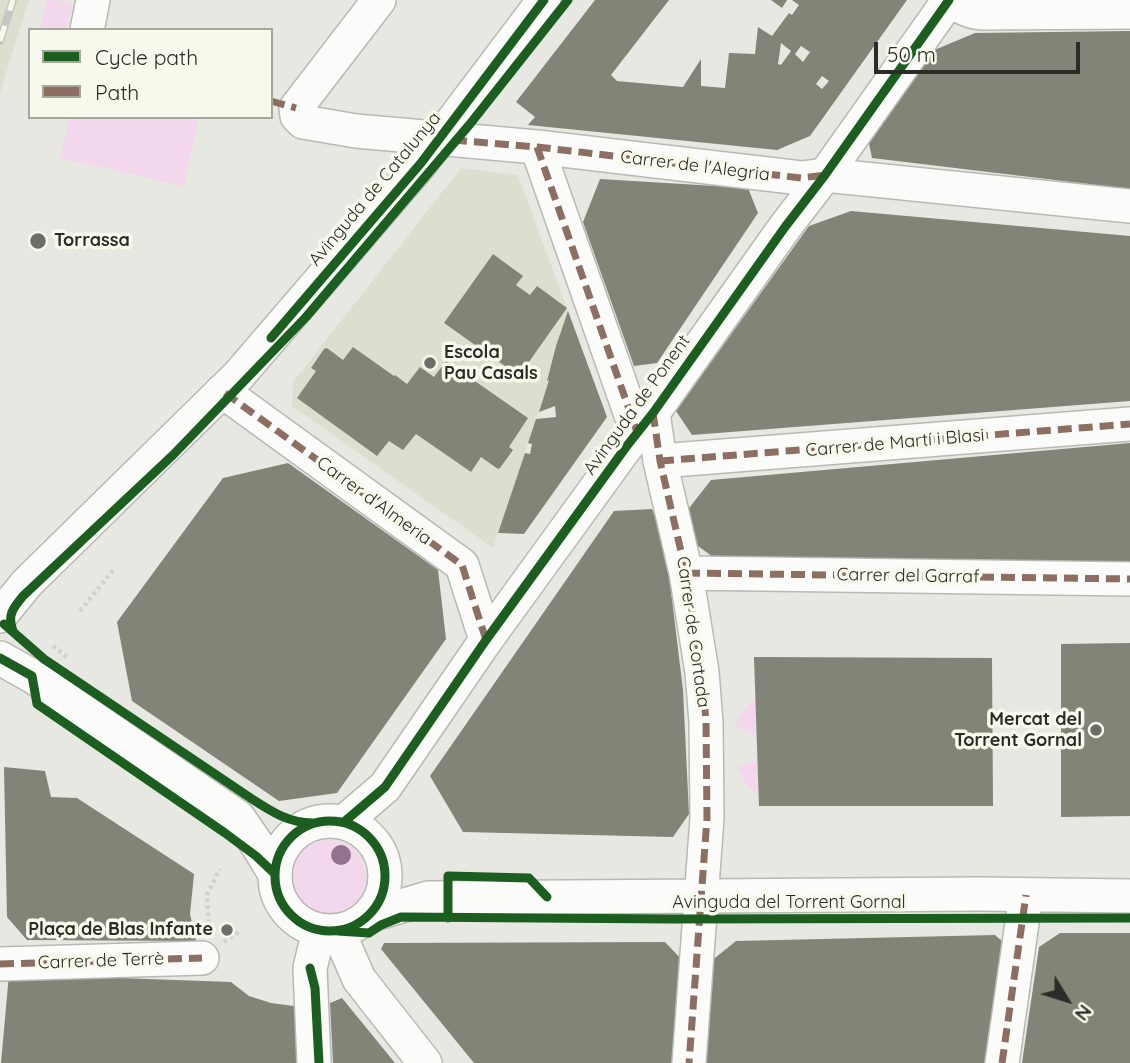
<!DOCTYPE html>
<meta charset="utf-8">
<style>
body{margin:0}
#map{position:relative;width:1130px;height:1063px;overflow:hidden;background:#e7e8e1;font-family:Quicksand,sans-serif}
canvas{display:block}
.legend{position:absolute;left:28px;top:28px;width:245px;height:91px;box-sizing:border-box;background:#f6f9eb;border:2px solid #a5a79d;margin:0;padding:9px 12px;list-style:none;font-size:21px;color:#2b2c27}
.legend li{display:flex;align-items:center;gap:14px;height:35px}
.legend b{width:35px;border:2px solid #a5a79d}
.north{position:absolute;left:1032px;top:965px;width:70px;height:70px;-webkit-text-stroke:5px #f6f9eb;paint-order:stroke;rotate:128deg;font-size:19px;font-weight:700;line-height:28px;text-align:center;color:#2b2c27}
.north::after{content:'';display:block;margin:auto;width:24px;height:32px;background:#2b2c27;clip-path:polygon(50% 0,100% 100%,50% 72%,0 100%)}
.scale{position:absolute;left:874px;top:42px;width:206px;height:32px;box-sizing:border-box;border:4px solid #2b2c27;border-top:0;padding-left:9px;font-size:21px;line-height:24px;white-space:nowrap;color:#2b2c27;-webkit-text-stroke:5px #f6f9eb;paint-order:stroke}
</style>
<div id="map">
<canvas width="1130" height="1063"></canvas>
<ul class="legend">
<li><b style="height:9px;background:#1b5e20"></b>Cycle path</li>
<li><b style="height:9px;background:#8d6e63"></b>Path</li>
</ul>
<div class="north">N</div>
<div class="scale">50 m</div>
</div>
<script>
const g = document.querySelector('canvas').getContext('2d');
g.lineJoin = 'round';
function paint(path, color) { g.fillStyle = color; g.fill(path, 'evenodd'); }
function trace(path, color, width, dash) { g.strokeStyle = color; g.lineWidth = width; g.lineCap = dash ? 'butt' : 'round'; g.setLineDash(dash || []); g.stroke(path); }
function label(font, color, halo, rows, align = 'center') {
  g.font = font + ' Quicksand,sans-serif'; g.lineWidth = 7; g.setLineDash([]); g.textBaseline = 'middle'; g.strokeStyle = halo; g.fillStyle = color; for (const [text, x, y, turn = 0] of rows) {
    g.save(); g.translate(x, y); g.rotate((+turn || 0) * Math.PI / 180); g.textAlign = isNaN(turn) ? turn : align; if (halo) g.strokeText(text, 0, 0); g.fillText(text, 0, 0); g.restore();
  }
}
paint(new Path2D(`
 M0,0H29L0,93Z
 M461,168L518,175L568,311L556,346L548,380H549L493,548L292,406L293,382Z`), '#dcdfd0');
paint(new Path2D(`
 M47,0H57L72,4L66,30H40Z
 M70,117H199L184,186L60,158Z
 M759,697L763,727L756,735L734,725L750,703Z
 M758,760L759,796L747,785L736,767Z
 M292 877a37 37 0 1 1 74 0a37 37 0 1 1-74 0Z`), '#f3d7ec');
paint(new Path2D(`
 M595,0H669L611,75L617,81L683,87L701,59V86L725,88L729,53L755,54L758,27L772,36L789,13L792,15L799,5L792,0H907L810,136L777,150L528,125L535,117L516,102ZM781,43L791,51L781,65L778,64ZM801,46L810,52L803,62L795,54ZM822,76L829,81L822,89L816,84Z
 M771,0H787L782,8Z
 M1130,31V189L872,158L868,139L932,51L975,33Z
 M600,179L748,188L758,213L657,363L634,366L583,222Z
 M851,211L1130,236V401L692,435L676,411L809,226Z
 M493,254L523,276L516,285L530,295L537,286L567,308L519,376L444,323Z
 M568,311L607,417L524,534L498,533L525,453L530,454L532,444L528,443L536,419L556,417L555,406L539,412L549,380L547,381L556,346Z
 M353,347L394,376L395,375L407,384L420,367L434,377L446,361L528,418L509,447L513,450L500,468L498,469L481,457L471,472L416,434L403,450L389,441L377,456L297,398L316,371L311,368L324,349L327,348L343,360Z
 M1130,443V563L717,560L694,543L686,512L711,480Z
 M288,463L438,570L446,639L337,793L279,801L132,701L117,622L223,478Z
 M652,509L665,542L683,690L689,814L673,837L463,832L430,776L614,511Z
 M1130,643V816L1061,817V644Z
 M754,657L992,658L993,806H759Z
 M4,767L45,771L51,797L77,798L194,874L190,914L196,941L27,940L7,917Z
 M1060,933H1130V1063H1022L1039,947Z
 M995,935L1010,948L991,1063H701L710,962L736,941Z
 M665,942L684,962L676,1063H474L381,949L384,943Z
 M9,974L231,982L249,996L271,1003L301,1007V1063H1Z
 M342,998L395,1063H333L330,1003Z`), '#828478');
const minor = new Path2D(`
 M950,0C961,7 969,12 982,13L1130,12
 M87,30L93,0
 M296,108L297,116L303,122L356,131L537,147L801,178L825,175L1130,206
 M296,108L379,0
 M537,147L637,432
 M222,391L462,565L486,640
 M653,413L660,461L686,573L702,672L706,722L707,818L689,1063
 M660,461L1130,424
 M686,573L1130,579
 M0,616L27,583L239,375L421,163L544,0
 M0,658L32,676L238,817L258,846L275,874
 M275 876a55 55 0 1 1 110 0a55 55 0 1 1-110 0Z
 M344,822L385,787L486,640L626,447L653,413L785,227L825,175L949,0
 M368,916L428,898L980,894L1130,896
 M338,931L359,979L425,1063
 M0,964L202,958
 M314,1063L310,968L319,931
 M1002,1063L1026,895`);
trace(minor, '#b8b9b3', 36);
trace(new Path2D(`
 M80,611L115,568
 M53,646L68,658
 M209,930L207,895L220,869
 M224,942L240,931`), '#d0d0ce', 4.5, [3.5, 3.5]);
trace(minor, '#fbfcfa', 33);
const rail = new Path2D(`
 M0,41L13,0`);
trace(rail, '#c6c6c4', 8);
trace(rail, '#f6f9eb', 5, [16]);
trace(new Path2D(`
 M271,101L296,108
 M453,140L537,147L801,178L825,175
 M537,147L637,432
 M225,393L462,565L486,640
 M653,413L660,461L686,573L702,672L706,722L707,818L689,1063
 M660,461L1130,424
 M686,573L1130,579
 M0,964L202,958
 M1002,1063L1026,895`), '#8d6e63', 7, [14, 7]);
trace(new Path2D(`
 M271,338L421,163L544,0
 M4,624L44,659L252,799C272,812 289,823 313,823
 M13,631C7,615 13,608 23,596L173,455L306,317L470,124L568,0
 M0,658L32,676L37,704L225,833L256,856L275,874
 M275 876a55 55 0 1 1 110 0a55 55 0 1 1-110 0Z
 M344,822L385,787L486,640L626,447L653,413L785,227L825,175L949,0
 M448,918V876L529,878L547,897
 M338,931L369,933L381,925L401,917L672,919L1130,918
 M310,968L315,988L319,1063`), '#1b5e20', 9);
g.fillStyle = '#93728e';
for (const [x, y] of [
 [341,855]
]) { g.beginPath(); g.arc(x, y, 10, 0, 2 * Math.PI); g.fill(); }
for (const [x, y, r, color] of [
 [38,241,9,"#6d6e68"],
 [430,363,7,"#6d6e68"],
 [1096,730,7,"#6d6e68"],
 [227,930,7,"#6d6e68"]
]) { const dot = new Path2D(); dot.arc(x, y, r, 0, 2 * Math.PI); g.fillStyle = color; g.fill(dot); trace(dot, '#f6f9eb', 2.5); }
label('18px', '#2b2c27', '#f6f9eb', [
 ["Carrer de l'Alegria",695,166,7],
 ["Avinguda de Catalunya",375,189,-50],
 ["Avinguda de Ponent",637,405,-54],
 ["Carrer de Martí i Blasi",895,443,-5],
 ["Carrer d'Almeria",374,501,36],
 ["Carrer del Garraf",908,576,1],
 ["Carrer de Cortada",693,632,82],
 ["Avinguda del Torrent Gornal",789,903],
 ["Carrer de Terrè",101,961,-2]
]);
label('bold 18px', '#2b2c27', '#f6f9eb', [
 ["Torrassa",54,241],
 ["Escola",444,353],
 ["Pau Casals",444,374],
 ["Mercat del",1082,720,"right"],
 ["Torrent Gornal",1082,741,"right"],
 ["Plaça de Blas Infante",213,930,"right"]
], 'left');
</script>
